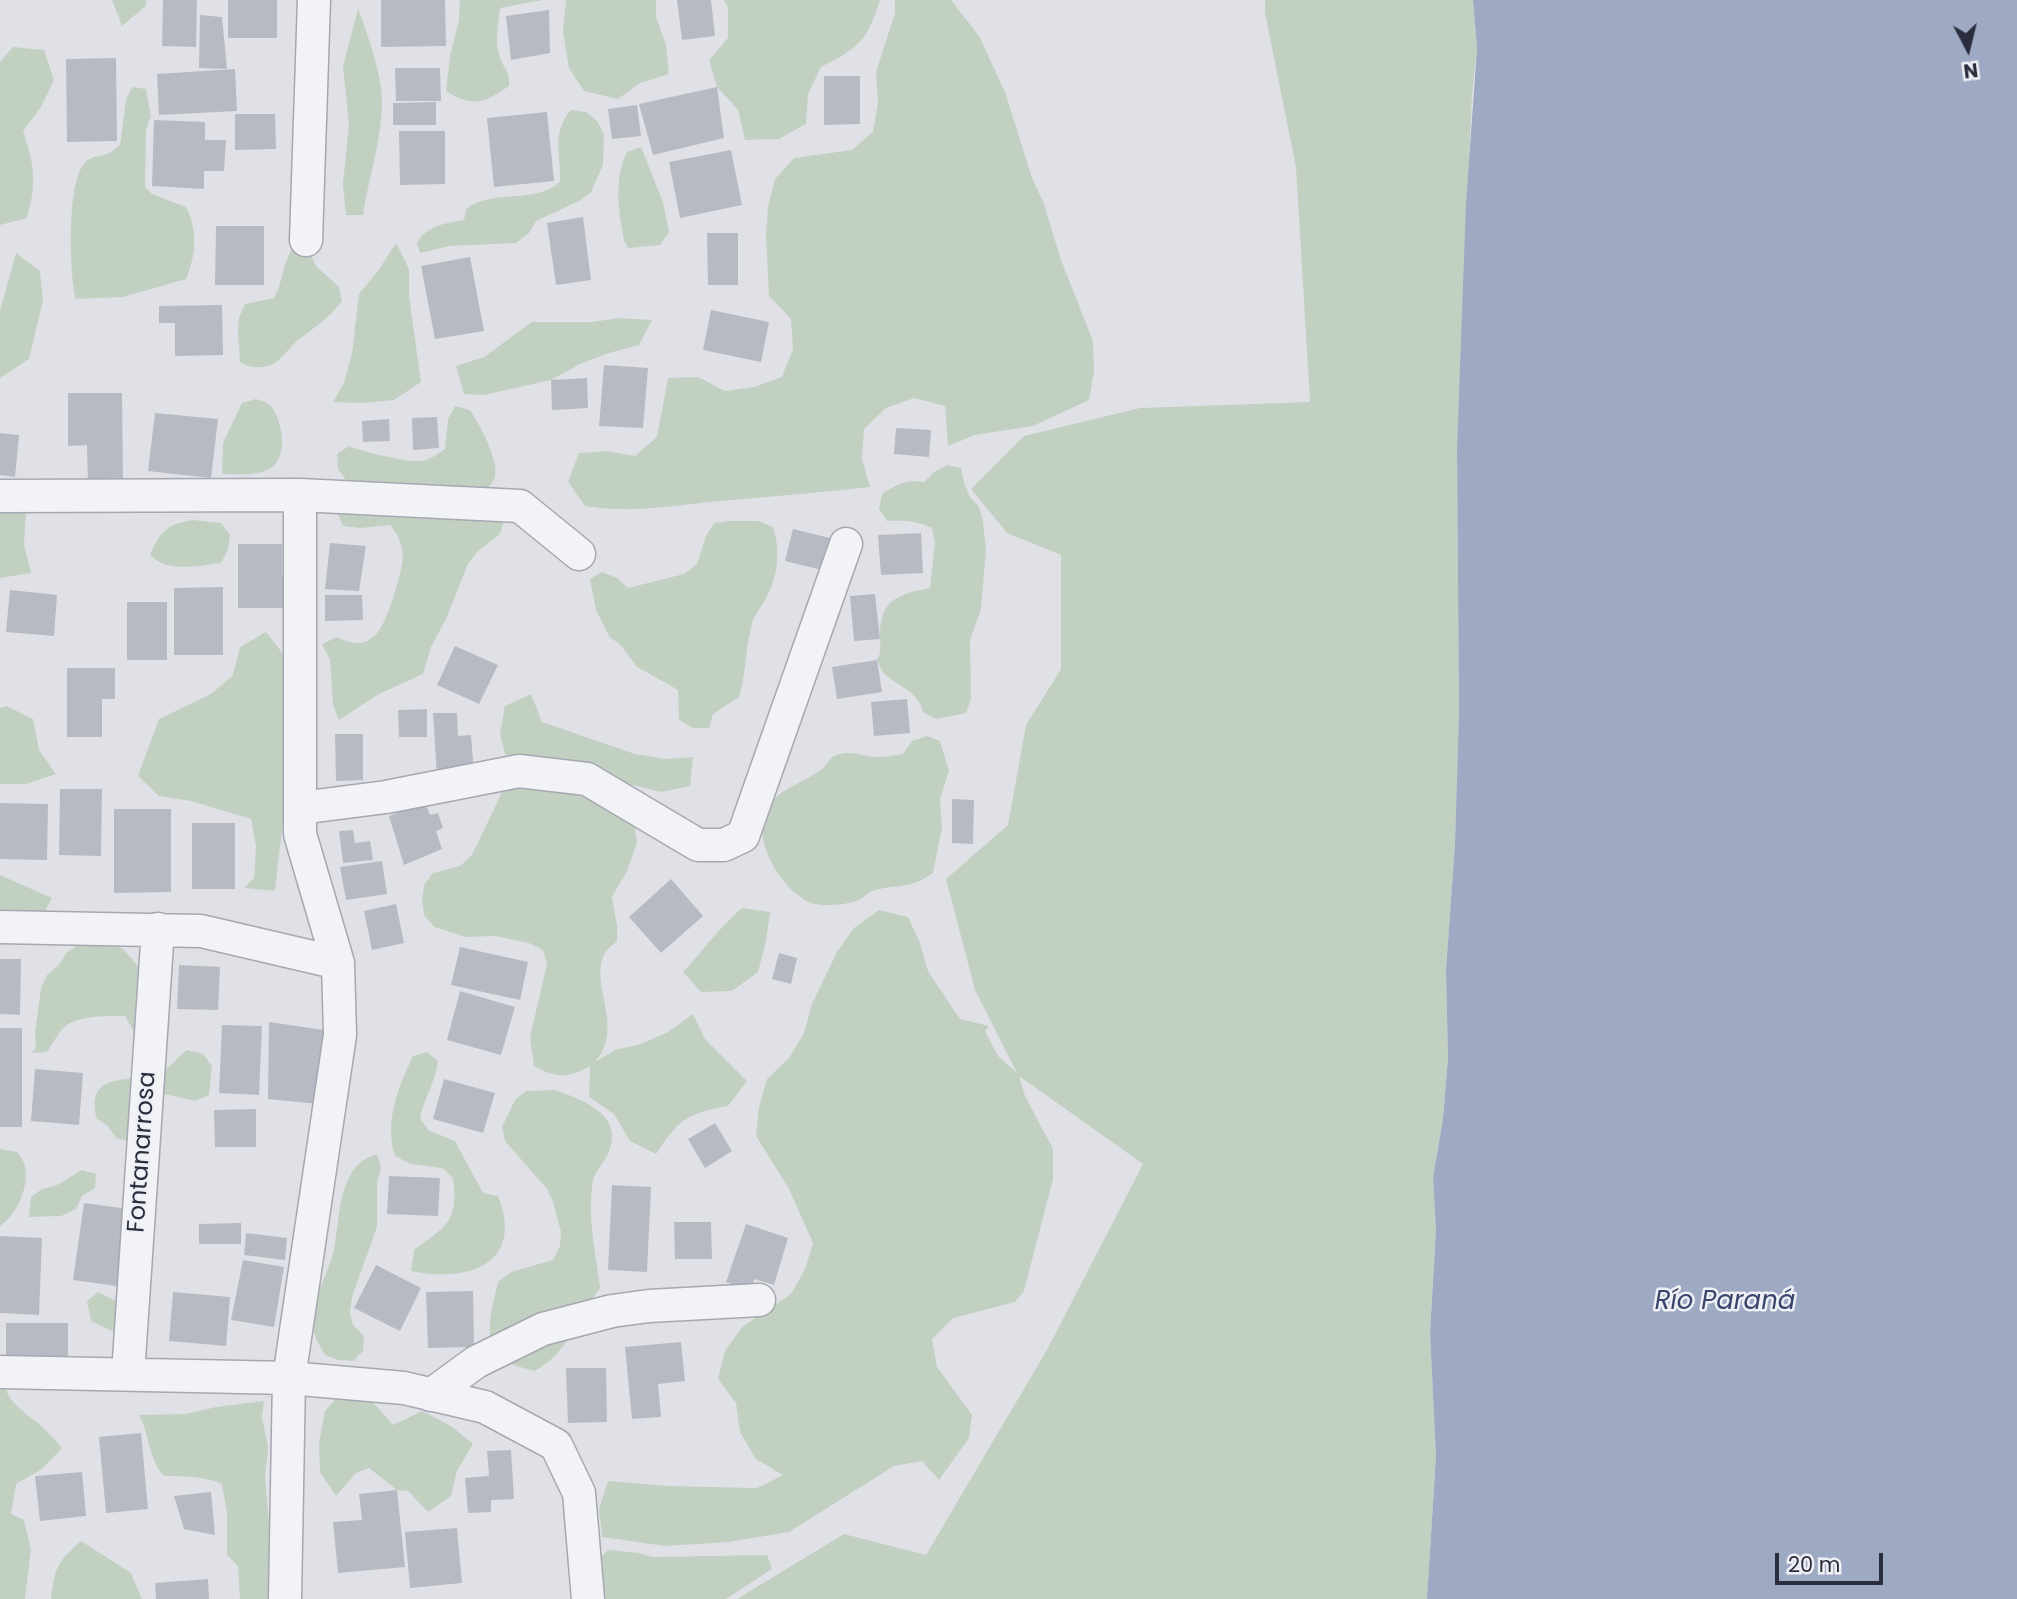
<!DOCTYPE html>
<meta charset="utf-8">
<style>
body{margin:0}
#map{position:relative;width:2017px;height:1599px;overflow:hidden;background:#e0e1e7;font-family:Poppins,sans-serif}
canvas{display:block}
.north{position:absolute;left:1933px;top:14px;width:70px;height:70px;-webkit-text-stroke:5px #eff0f5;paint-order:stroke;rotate:173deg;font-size:19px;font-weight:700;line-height:28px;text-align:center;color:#2a2d3d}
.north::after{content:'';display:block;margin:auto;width:24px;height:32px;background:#2a2d3d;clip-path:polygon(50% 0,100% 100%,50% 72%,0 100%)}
.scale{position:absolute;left:1775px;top:1553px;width:108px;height:32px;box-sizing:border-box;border:4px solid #2a2d3d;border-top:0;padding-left:9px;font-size:21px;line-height:24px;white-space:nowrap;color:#2a2d3d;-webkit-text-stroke:5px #eff0f5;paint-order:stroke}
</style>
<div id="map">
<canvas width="2017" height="1599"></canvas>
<div class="north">N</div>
<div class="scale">20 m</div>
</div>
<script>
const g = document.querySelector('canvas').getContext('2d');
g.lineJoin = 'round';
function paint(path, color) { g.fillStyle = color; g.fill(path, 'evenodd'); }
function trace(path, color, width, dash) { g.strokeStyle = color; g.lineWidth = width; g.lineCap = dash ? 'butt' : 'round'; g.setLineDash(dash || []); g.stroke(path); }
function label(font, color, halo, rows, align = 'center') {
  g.font = font + ' Poppins,sans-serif'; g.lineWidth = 5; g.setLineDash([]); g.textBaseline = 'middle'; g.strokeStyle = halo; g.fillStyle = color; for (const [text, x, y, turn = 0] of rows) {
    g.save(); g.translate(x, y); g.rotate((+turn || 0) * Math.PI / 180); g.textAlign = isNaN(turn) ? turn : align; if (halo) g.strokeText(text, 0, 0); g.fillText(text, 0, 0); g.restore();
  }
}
paint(new Path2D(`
 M112,0H146V6L122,26Z
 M460,0H543L500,8C498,24 494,44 501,60C506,73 510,70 509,86C483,103 474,108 446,91L450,56L459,20Z
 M566,0H656V17L666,45L669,74L640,83L618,99L584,91L569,68L563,32Z
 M724,0H880C867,41 859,48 821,67L808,94L806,124L779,139L745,140L738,110L717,87L709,60L728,38V8Z
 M895,0H951L979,36L1005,92L1032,178L1044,204L1061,260L1093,341L1094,371L1089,400L1033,426L975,435L948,446L945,406L914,398L886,408L864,429L862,459L870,487C816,493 762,497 709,502C665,507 629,513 585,506L568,482L579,453L606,451L635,456L657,437L668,378L698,377L725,391L754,387L782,377L793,349L791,319L769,296L766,236L768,207L775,179L794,158L852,150L873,132L878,102L876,72L895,13Z
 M1265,0H1473L1477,48L1472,95L1457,448L1459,711L1455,844L1446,970L1448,1058L1443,1119L1433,1177L1436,1231L1430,1333L1436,1456L1427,1599H737L844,1534L926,1555L1048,1348L1143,1164L1019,1076L1025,1096L1053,1149V1179L1024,1291L1015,1302L953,1318L932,1339L937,1367L972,1415L969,1438L939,1480L922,1461L894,1466L789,1532L729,1542L665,1546L602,1537L599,1509L608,1481L668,1486L757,1488L783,1475L756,1459L740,1432L736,1403L718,1379L725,1351L742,1327L791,1294L805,1269L813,1243L788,1187L756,1136L759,1107L767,1079L789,1058L804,1033L812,1004L837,952L854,928L879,910L908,917L920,943L928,971L960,1019L989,1026L985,1031L998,1056L1017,1073L975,990L946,879L1008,825L1026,725L1061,669V555L1007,533L971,489L1024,436L1140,408L1310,402L1296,167L1265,13Z
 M358,9C367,32 381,73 382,97C383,136 369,176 363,215H346L343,184L349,124L343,66Z
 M13,47L44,50L54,80L41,107L23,131C35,168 37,181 27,218L0,225V62Z
 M132,87L146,89L151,116L146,130L145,187L152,194L186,207C198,230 196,256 186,279L123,297L76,299C69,273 67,187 83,165C90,156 97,157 107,154C111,153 116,148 120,145L126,100Z
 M571,110L586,112L598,122L604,135L603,165L591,192L579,201L536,221L529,233L516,243L450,246L420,253L417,243C426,226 446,223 464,220L466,209C493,188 534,205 560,182C561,154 551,133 571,110Z
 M641,147L663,202L669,232L660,245L628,248L624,241C619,211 613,180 627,152Z
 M297,243L309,251L316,266L339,287L342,301C329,319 313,328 296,342C289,348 284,356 276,362C267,369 249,369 240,362L238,332L239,318L245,304L274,298C285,278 281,261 297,243Z
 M396,243L409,269V296L421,382L394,400L364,403L333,402L344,383L352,353L359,294L378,271Z
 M16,253L40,271L43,300L29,359L0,378V311Z
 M620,318L652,320L639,345L609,353L580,364L551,380L484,395L464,394L456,366L484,357L532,322H591Z
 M256,399C262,401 267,402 271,406C283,421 290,461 267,470C255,476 236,474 222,474L223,443L242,403Z
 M455,406L470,410C479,424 499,459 495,477C494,481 489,487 486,490L348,483L338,469L337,454L349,446C363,452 406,462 420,461C430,460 438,454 445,449L448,419Z
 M947,465L961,468L964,483L970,497L979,507L983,521L986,550L981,609L970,640L971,699L966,713L936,719L923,712C919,692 899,687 886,675C882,672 879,665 877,660C882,652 880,647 880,638C879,600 898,594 930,588L935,543L932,528C917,521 904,520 887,521L879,509L882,494C897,484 906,479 924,482L934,472Z
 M0,509H11L26,513L24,544L31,573L0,578Z
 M337,512L505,518L500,534L477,552L468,564L446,619L431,647L423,674L379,694L339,720L333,705L330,660L322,644L337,637C375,657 384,624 394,595C402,569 410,548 390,525L360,528L343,526Z
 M193,520L221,523L230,535L228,550L221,563C198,566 167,573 150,555C160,531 167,524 193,520Z
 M728,521H758L773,527C781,550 778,578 765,600C759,610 753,616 751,628C745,651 746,675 739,697L713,714L709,728H693L679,720L678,690L637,667L619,643L610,638L596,610L590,579L602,572L617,578L628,588L684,574L697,564L706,536L714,523Z
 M266,632L284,655L292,683L285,803L275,891L244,888L254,878L256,847L251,819L191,801L159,796L138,776L159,719L211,694L233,675L240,647Z
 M531,694L542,722L635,754L665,759L693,757L690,786L661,792L599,777L536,766L505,754L500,734L505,706Z
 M7,706L33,719L39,750L56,774L26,784H0V708Z
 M927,736L940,741L949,771L940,799L942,828L933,873C907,891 897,883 872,891C867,893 864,898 859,900C847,905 823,907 811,903C783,892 753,843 765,814C775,787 805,784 823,768C827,764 829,759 834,756C848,749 862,756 876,757C885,757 894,755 903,754L912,741Z
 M518,783L590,795L629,814L635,827L637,843L627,871L612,897L617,926V941C613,945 607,949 605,953C588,983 626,1028 595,1062L615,1050L641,1044L668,1032L693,1014L705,1039L747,1081L728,1106C687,1113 678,1120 656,1154L630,1141L614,1114L589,1097L590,1066C567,1079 556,1078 534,1066L530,1037L547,964L543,950L529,943L495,936L466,937L434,927L424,915L422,900L424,885L433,873L460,866L472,855L504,788Z
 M0,875L52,898L38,924L0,922Z
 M742,908L770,912L766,941L758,972L732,991L701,992L683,972C703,950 720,927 742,908Z
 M109,943L123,949L142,971L135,1044L133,1030L125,1016C107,1016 77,1015 63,1028C57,1035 52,1045 47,1052L32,1053L36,1048L35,1033L41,988L47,975L59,965L67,952L80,944Z
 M187,1050L203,1054L212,1066L209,1095L195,1101L165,1094L132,1142L116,1138L108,1126L97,1119C83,1068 135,1085 163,1071C169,1068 179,1056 187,1050Z
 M427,1052L438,1061C436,1081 424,1098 420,1118L428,1130L455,1141L483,1193L498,1196C525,1264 468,1283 411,1271L414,1250C446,1226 459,1222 453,1178L442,1168L411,1164L395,1156C384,1121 398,1088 413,1056Z
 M555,1090C583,1100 626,1115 608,1154C602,1166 593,1172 592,1187C588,1222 596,1254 600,1288C579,1316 566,1356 534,1371C525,1368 510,1365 503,1360C480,1340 493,1306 498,1282L511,1272L553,1260L560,1246L561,1232L553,1202L547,1189L505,1141L502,1127L515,1100L526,1091Z
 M0,1149L17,1152C20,1156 24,1162 25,1167C29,1187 17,1215 0,1226Z
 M377,1154L381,1168L377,1182V1227L352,1297L350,1313L353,1325L364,1336L363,1351L353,1361L338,1360L325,1355C320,1346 313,1336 313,1325C312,1301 325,1279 332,1257C340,1229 336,1198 352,1172C358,1162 366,1158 377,1154Z
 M82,1170L96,1174L95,1188L82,1196L76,1209L61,1216L29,1217L31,1197L42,1189L57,1185Z
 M98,1292L124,1305L118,1334L91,1321L87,1301Z
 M0,1366C4,1399 15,1405 39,1424C47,1431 55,1440 62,1448L42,1469L16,1484L11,1514L24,1520L31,1549L25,1599H0Z
 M346,1388L372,1401L393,1425L422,1411L451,1426L473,1444L457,1471L451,1496L428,1512L408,1491L397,1490L369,1468L356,1473L336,1496L320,1472L319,1443L325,1411Z
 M264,1401L262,1417L268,1448L265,1477L269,1522L283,1599H240L238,1566L227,1555V1513L222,1484C203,1476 185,1476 164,1476C148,1459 150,1435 139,1415L186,1414L216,1407Z
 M81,1541L131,1573L142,1599H51C55,1567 57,1562 81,1541Z
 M608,1550L639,1553L652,1557L767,1555L772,1569L726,1599H601L598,1560Z`), '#c2d0c2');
paint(new Path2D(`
 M1473,0H2017V1599H1427L1436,1456L1430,1333L1436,1231L1433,1177L1443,1119L1448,1058L1446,970L1455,844L1459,711L1457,448L1466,204L1477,48Z`), '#9ea9c3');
paint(new Path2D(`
 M163,0H197L196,47L162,46Z
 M228,0H277V38H228Z
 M381,0H445L446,46L381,47Z
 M677,0H711L715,36L682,40Z
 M549,10L550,53L511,60L506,16Z
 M200,15L222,17L227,69L199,68Z
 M116,58L117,141L67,142L66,59Z
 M395,68H440L441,101H396Z
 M235,69L237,111L159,115L157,74Z
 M824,76H860V124L824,125Z
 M717,87L724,138L653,155L639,104Z
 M436,102V125H393V103Z
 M637,105L641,136L612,139L608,109Z
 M547,112L554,181L494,187L487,118Z
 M235,114H275L276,149L235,150Z
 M154,120L205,122V140H226L224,171H204V189L152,186Z
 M399,131H445V184L400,185Z
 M731,150L742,205L680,218L669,162Z
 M583,217L591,280L556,285L547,223Z
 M216,226H264V285H215Z
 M707,233H738V285H708Z
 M470,257L484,331L435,339L421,266Z
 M222,305L223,355L175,356V323H159V306Z
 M711,310L769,322L761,362L703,350Z
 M604,365L648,368L643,428L599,426Z
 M587,378L588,408L552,410L551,380Z
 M68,393H122L123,483H88L87,445L68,446Z
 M155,413L218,419L211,478L148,471Z
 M437,417L439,448L413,450L412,418Z
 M389,419L390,441L363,442L362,421Z
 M896,428L931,430L929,457L894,454Z
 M0,433L19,435L15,477L0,475Z
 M793,529L834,539L826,571L785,561Z
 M921,533L923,573L881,575L878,535Z
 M330,543L366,546L359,591L325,589Z
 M238,544H282V576L289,577L290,608H238Z
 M223,587V655H174V588Z
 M10,590L57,595L54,636L6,632Z
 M875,594L880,639L854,641L850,596Z
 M325,595H362L363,620L325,621Z
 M127,602H167V660H127Z
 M455,646L498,665L479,704L437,685Z
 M877,660L882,692L837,699L832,667Z
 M67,668H115V699H102V737H67Z
 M907,699L910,733L874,736L871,702Z
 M427,709V737H399L398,710Z
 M433,713H457L458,736L471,735L474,774L437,776Z
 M335,734H363V780L336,781Z
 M60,789H102L101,856L59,855Z
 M952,799L974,800L973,844L952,843Z
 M425,801L430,815L438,813L443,828L436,831L442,849L404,865L389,816Z
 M0,803L48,804L47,860L0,859Z
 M114,809H171V892L114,893Z
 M192,823H235V889H192Z
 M353,830L355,843L370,841L373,860L343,863L339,831Z
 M382,861L387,894L346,900L340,867Z
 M671,879L703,916L661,953L629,917Z
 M396,904L404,943L372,950L364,911Z
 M460,947L528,962L520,1000L451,985Z
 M779,953L797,958L791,984L772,979Z
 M0,959H21L20,1015L0,1014Z
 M179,965L220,967L218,1010L177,1009Z
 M460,991L515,1007L501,1055L447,1040Z
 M269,1022L324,1030L319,1104L268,1099Z
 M222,1025L262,1026L259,1095L219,1093Z
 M0,1028H22V1127H0Z
 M35,1069L83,1073L79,1125L31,1121Z
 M444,1079L495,1093L483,1133L433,1119Z
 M256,1109V1147H215L214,1110Z
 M715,1123L732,1151L705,1168L688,1139Z
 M389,1176L440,1178L438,1216L387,1214Z
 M612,1185L651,1187L647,1272L608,1270Z
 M84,1203L135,1210L124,1287L73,1280Z
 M674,1222H711L712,1259H675Z
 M241,1223V1244H199V1224Z
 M746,1224L788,1238L774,1285L754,1279L751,1290L726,1282Z
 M246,1233L287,1238L285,1260L244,1255Z
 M0,1236L42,1238L39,1315L0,1313Z
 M243,1260L284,1267L274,1327L231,1320Z
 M376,1265L421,1288L400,1331L354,1308Z
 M473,1291L474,1347L428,1348L426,1292Z
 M173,1292L230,1297L226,1346L169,1341Z
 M6,1323H68V1356H6Z
 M681,1342L685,1381L658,1384L661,1417L632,1419L625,1347Z
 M566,1368H606L607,1422L568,1423Z
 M141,1433L148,1509L106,1513L99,1437Z
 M511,1450L514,1499L491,1500V1512L468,1513L465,1478L489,1476L487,1451Z
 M82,1472L86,1516L40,1521L35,1476Z
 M397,1490L405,1567L338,1573L333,1522L362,1520L359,1494Z
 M211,1492L215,1535L184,1529L174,1496Z
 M457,1528L462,1583L410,1588L405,1532Z
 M208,1579L209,1599H156L155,1583Z`), '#b8bac3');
const street = new Path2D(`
 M306,240L314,0
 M0,496L300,495L520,506L579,554
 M300,808L386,797L519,771L587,779L698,845H724L743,836L846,544
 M0,927L201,931L338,963
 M0,1372L289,1378L404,1388L485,1407L556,1445L579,1493L588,1599
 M128,1374L158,929
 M431,1395L476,1362L543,1329L612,1311L649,1306L759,1300
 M285,1599L289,1378L340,1035L338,963L300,834V495`);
trace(street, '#a6a7b1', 35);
trace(street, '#f2f3f6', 32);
label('24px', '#2a2d3d', '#eff0f5', [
 ["Fontanarrosa",143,1152,-86]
]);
label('italic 26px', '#39456c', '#eff0f5', [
 ["Río Paraná",1725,1302]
]);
</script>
